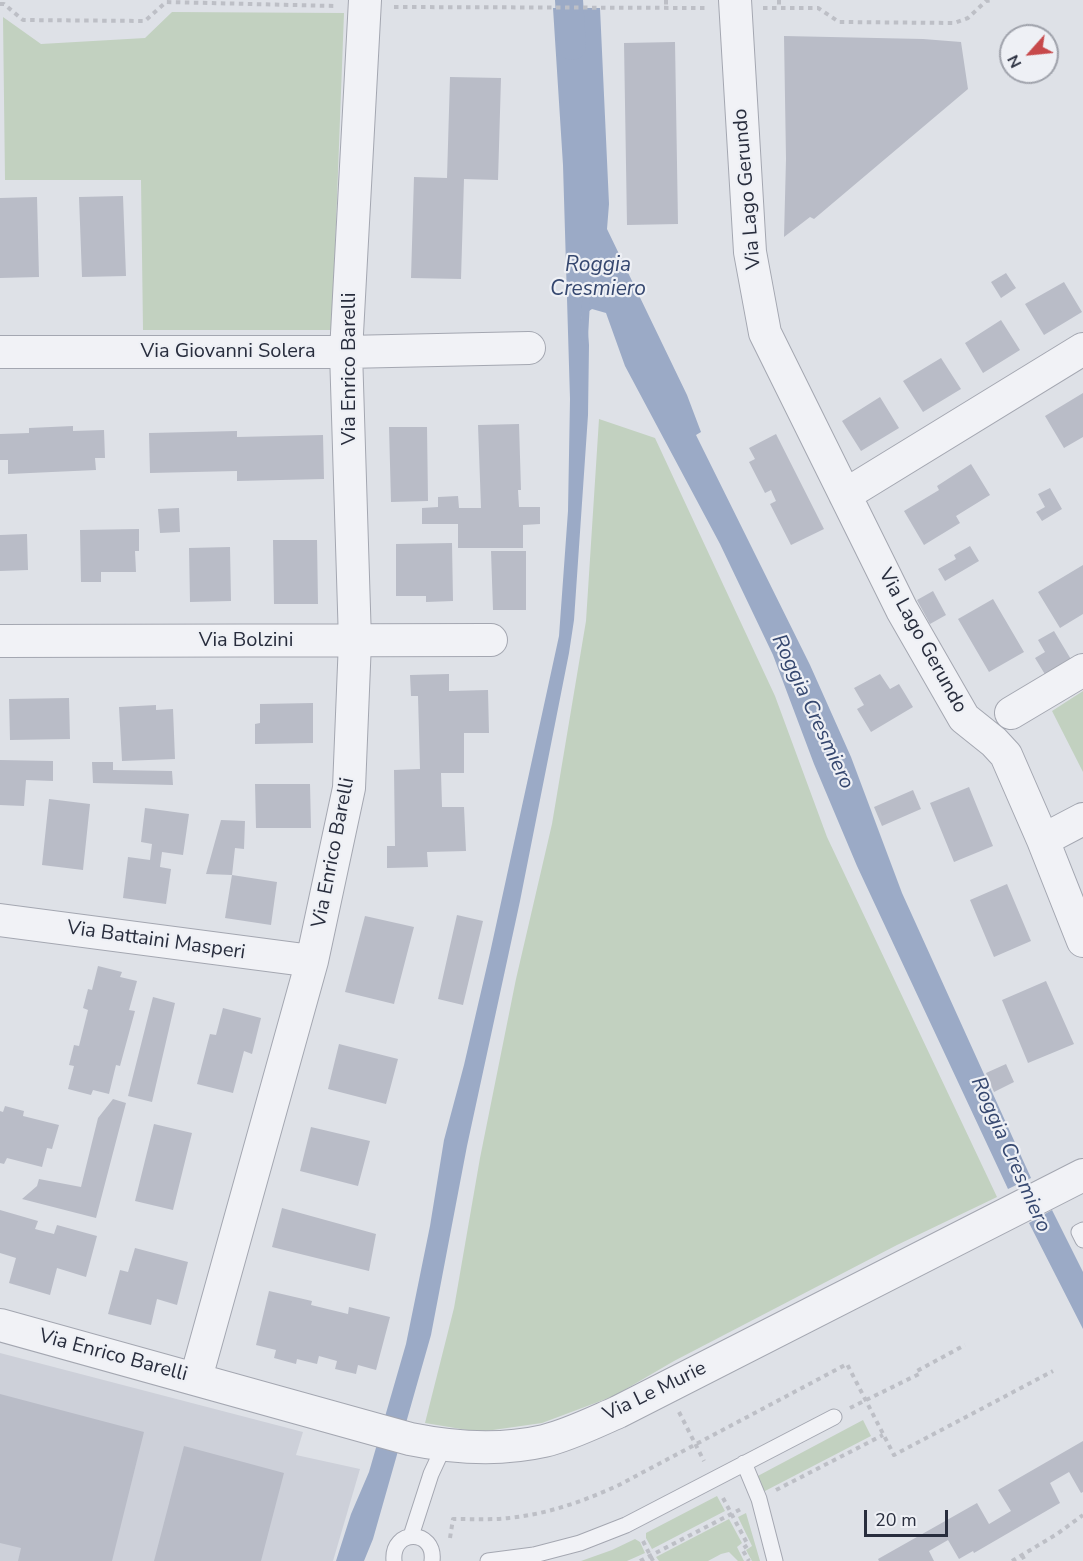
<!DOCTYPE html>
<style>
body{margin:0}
#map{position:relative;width:1083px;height:1561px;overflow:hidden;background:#dee1e7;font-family:"Nunito Sans",sans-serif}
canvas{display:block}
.north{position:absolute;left:999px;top:24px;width:60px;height:60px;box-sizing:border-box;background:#eef0f5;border:2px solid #9fa2ab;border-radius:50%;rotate:243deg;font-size:16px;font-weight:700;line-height:24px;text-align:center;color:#282d3d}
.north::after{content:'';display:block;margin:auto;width:21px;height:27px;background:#c7494b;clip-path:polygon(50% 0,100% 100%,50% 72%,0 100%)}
.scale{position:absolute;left:864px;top:1510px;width:84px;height:27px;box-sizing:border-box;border:3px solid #282d3d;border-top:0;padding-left:8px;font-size:18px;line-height:21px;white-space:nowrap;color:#282d3d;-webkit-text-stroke:4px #eef0f5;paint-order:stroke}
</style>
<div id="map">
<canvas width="1083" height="1561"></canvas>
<div class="north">N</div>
<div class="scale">20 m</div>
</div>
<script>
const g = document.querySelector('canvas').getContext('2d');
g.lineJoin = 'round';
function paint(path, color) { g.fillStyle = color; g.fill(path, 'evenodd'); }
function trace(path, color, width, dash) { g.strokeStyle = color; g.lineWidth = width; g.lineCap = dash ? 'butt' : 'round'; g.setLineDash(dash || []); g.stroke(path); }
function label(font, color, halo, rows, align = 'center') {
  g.font = font + ' "Nunito Sans",sans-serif'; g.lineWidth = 4.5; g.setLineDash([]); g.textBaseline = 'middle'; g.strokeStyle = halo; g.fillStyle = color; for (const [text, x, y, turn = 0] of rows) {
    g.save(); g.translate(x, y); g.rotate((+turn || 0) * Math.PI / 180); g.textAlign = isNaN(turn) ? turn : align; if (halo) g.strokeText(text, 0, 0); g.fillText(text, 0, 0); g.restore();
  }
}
paint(new Path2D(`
 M0,1353L303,1432L296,1455L360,1469L333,1561H0Z`), '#cdd0d9');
paint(new Path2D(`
 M172,12L344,13L332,330H143L141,180H5L3,17L41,44L145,38Z
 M599,419L655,438L775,696L827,837L997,1197L897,1245L674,1361L614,1396L542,1423L479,1432L425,1423L454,1308L480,1158L516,979L552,824L586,621Z
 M1083,691V772L1052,711Z
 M863,1420L871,1436L765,1491L760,1490L754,1478Z
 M717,1496L725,1511L652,1549L646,1538V1533Z
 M746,1513L760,1561H752L746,1550L752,1546L738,1517Z
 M729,1519L742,1543L737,1547L744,1561H738L729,1552L721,1554L708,1561H659L656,1557Z
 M635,1539L640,1542L645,1553L627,1561H581L612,1550Z`), '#c2d1c0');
paint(new Path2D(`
 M553,8H600L609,204L607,229L687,395L701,432L696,435L810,665L851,757L902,893L1031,1178L1008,1189L857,866L814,764L773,655L720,544L625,366L606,313L592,309L582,316L581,320L582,325L588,331L589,345L588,415L574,620L569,653L520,901L467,1146L431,1335L373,1539L364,1561H336L351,1514L369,1472L406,1344L430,1226L444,1140L464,1065L490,953L559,636L568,511L570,399L563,165Z
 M1052,1210L1083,1272V1329L1029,1223Z`), '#9baac6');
trace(new Path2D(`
 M584,337L586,302`), '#9baac6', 8);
trace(new Path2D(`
 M569,0L572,46`), '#9baac6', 28);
paint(new Path2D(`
 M784,36L923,39L961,42L968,89L814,219L810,217L784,237L786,159Z
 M675,42L678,224L627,225L624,43Z
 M450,77L501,78L498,180L464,179L461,279L411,278L414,177L447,178Z
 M123,196L126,276L82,277L79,197Z
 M37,197L39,277L0,278V198Z
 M1006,273L1016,288L1001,298L991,282Z
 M1064,282L1082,312L1044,335L1025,304Z
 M1001,320L1020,350L983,373L965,343Z
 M941,358L961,389L923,412L903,381Z
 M1083,393V437L1064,448L1045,416Z
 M880,397L899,428L861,451L842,421Z
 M519,424L521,490H518L519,507H540V524L523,525V548H458V524H422V508L438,507V497L458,496L459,508H481L478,425Z
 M73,426V431L104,430L105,458H95L96,470L8,474V460H0V434L29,433V428Z
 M389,427H427L428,501L391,502Z
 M237,431V437L323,435L324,479L237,481V471L150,473L149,433Z
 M776,434L824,529L791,545L770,504L776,501L771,490L765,493L749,462L755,459L749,448Z
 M971,464L990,495L956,516L960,523L924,545L904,511L939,490L937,486Z
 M1050,488L1062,509L1042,521L1036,512L1045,507L1038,494Z
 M179,508L180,532L160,533L158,509Z
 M139,529V551H135L136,572H101V582H81L80,530Z
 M27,534L28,570L0,571V535Z
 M273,540H317L318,604H274Z
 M452,543L453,601L426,602V596H396V544Z
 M970,546L979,561L945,581L938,569L956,559L954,555Z
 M230,547L231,601L190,602L189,548Z
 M491,551H526V610H493Z
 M1083,565V614L1060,628L1038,592Z
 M933,591L946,615L930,624L917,600Z
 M993,599L1024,652L989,672L958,619Z
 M1054,631L1072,661L1046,676L1035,658L1045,652L1038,640Z
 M449,674V691L488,690L489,733H464V773H441L442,807H464L466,851L427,852L428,867L387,868V846H395L394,770L420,769L418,696H411L410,675Z
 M880,674L890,689L899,684L913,707L871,732L857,709L864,705L854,688Z
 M69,698L70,739L10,740L9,699Z
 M313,703V743L255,744V724L260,723V704Z
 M156,705V710L173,709L175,759L122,761L119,707Z
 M0,760L53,761V781L26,780L24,806L0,805Z
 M92,762H113V770L172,771L173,785L93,783Z
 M255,784H310L311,828H256Z
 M969,787L993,846L954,862L930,803Z
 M913,790L921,809L882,826L874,807Z
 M49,799L90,804L83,870L42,865Z
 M145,808L189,814L183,855L162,852L160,867L171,869L166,904L123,898L128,857L150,860L152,844L141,842Z
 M221,820L245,821L244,849L235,848L232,875L206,874Z
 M232,875L277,882L271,925L225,918Z
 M1007,884L1031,941L994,957L970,900Z
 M457,915L483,921L463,1005L438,999Z
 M365,916L414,927L394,1004L345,992Z
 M98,966L122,972L120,977L137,981L129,1010L135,1011L120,1066L116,1065L109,1094L93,1090L91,1095L68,1089L74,1066L69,1065L74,1045L79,1046L88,1010L83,1008L88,989L92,990Z
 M1046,981L1074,1044L1028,1063L1002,1000Z
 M153,997L175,1003L152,1102L128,1096Z
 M223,1008L261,1018L252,1054L244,1051L233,1093L197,1084L210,1034L216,1035Z
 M339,1044L398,1059L386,1104L328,1089Z
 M1006,1064L1014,1082L994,1092L986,1073Z
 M113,1099L126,1103L96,1218L22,1199L37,1186L39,1179L81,1187L98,1118Z
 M5,1106L24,1111L23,1116L59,1125L52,1149L47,1148L42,1167L7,1158L4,1164L0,1163V1111L3,1112Z
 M154,1124L192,1133L173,1210L135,1201Z
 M311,1127L370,1141L358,1186L300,1171Z
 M282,1208L376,1234L369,1271L272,1247Z
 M0,1210L38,1221L35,1229L54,1234L57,1225L97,1236L86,1277L57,1268L50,1295L9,1283L16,1258L0,1253Z
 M135,1248L188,1262L177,1305L157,1299L151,1325L108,1314L120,1270L128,1272Z
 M269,1291L312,1301L311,1305L348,1314L349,1307L390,1317L376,1370L358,1365L356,1374L335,1369L337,1361L319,1356L317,1364L297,1359L296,1364L274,1358L276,1350L256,1345Z
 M0,1394L144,1432L112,1561H18L21,1548L0,1543Z
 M1083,1441V1492L1081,1493L1069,1472L1050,1483L1060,1503L974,1553L973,1551L959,1559L948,1540L929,1551L934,1561H879L878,1559L977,1503L989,1524L1011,1511L998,1490Z
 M184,1446L284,1473L261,1561H154Z`), '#b9bcc7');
const service = new Path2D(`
 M1083,1230L1079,1232L1083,1240
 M744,1463L759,1499L775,1561
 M411,1536L431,1474L444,1446
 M394,1561C391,1528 436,1529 432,1561
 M488,1561L534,1555L580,1543L626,1525L834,1417`);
const minor = new Path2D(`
 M735,0L750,252L765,333L902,610L964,718L994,742L1006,755L1043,840L1083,941
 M0,352H346L529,348
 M845,495L1083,349
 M0,641L491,640
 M1011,713L1083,670
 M1043,840L1083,819
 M0,920L312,961
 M0,1325L410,1439C454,1448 500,1451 544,1441C569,1435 595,1422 618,1412L1083,1175
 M196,1378L312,961L349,788L355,641L346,352L365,0`);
trace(service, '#a4a7b1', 17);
trace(minor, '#a4a7b1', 34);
trace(new Path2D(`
 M666,0V8
 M779,0V7
 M0,4H4L23,20L145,21L166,2L335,6
 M394,7L707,8
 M763,8H818L839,22L954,23L968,18L986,1L993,0
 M850,1408L919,1374L917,1371L965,1345
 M679,1412L704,1461
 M776,1490L883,1435
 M723,1498L748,1545L742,1549L749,1561
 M450,1538L453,1519C472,1519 491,1520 509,1518C548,1514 584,1501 619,1485L847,1364L894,1455L1053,1371
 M643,1541L653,1561
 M1022,1555L1025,1561
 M640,1561L741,1509
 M1012,1561L1057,1534L1083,1515`), '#bdbfc6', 4, [4.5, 4.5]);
trace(service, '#f1f2f6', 15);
trace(minor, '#f1f2f6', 32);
label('20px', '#282d3d', '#eef0f5', [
 ["Via Lago Gerundo",748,189,-95],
 ["Via Giovanni Solera",228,352],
 ["Via Enrico Barelli",350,369,-90],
 ["Via Bolzini",246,641],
 ["Via Lago Gerundo",922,641,61],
 ["Via Enrico Barelli",334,853,-79],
 ["Via Battaini Masperi",156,941,8],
 ["Via Enrico Barelli",113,1356,15],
 ["Via Le Murie",655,1392,-26]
]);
label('italic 21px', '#35476f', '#eef0f5', [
 ["Roggia",598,266],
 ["Cresmiero",598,290],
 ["Roggia Cresmiero",812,712,65],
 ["Roggia Cresmiero",1010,1155,66]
]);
</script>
